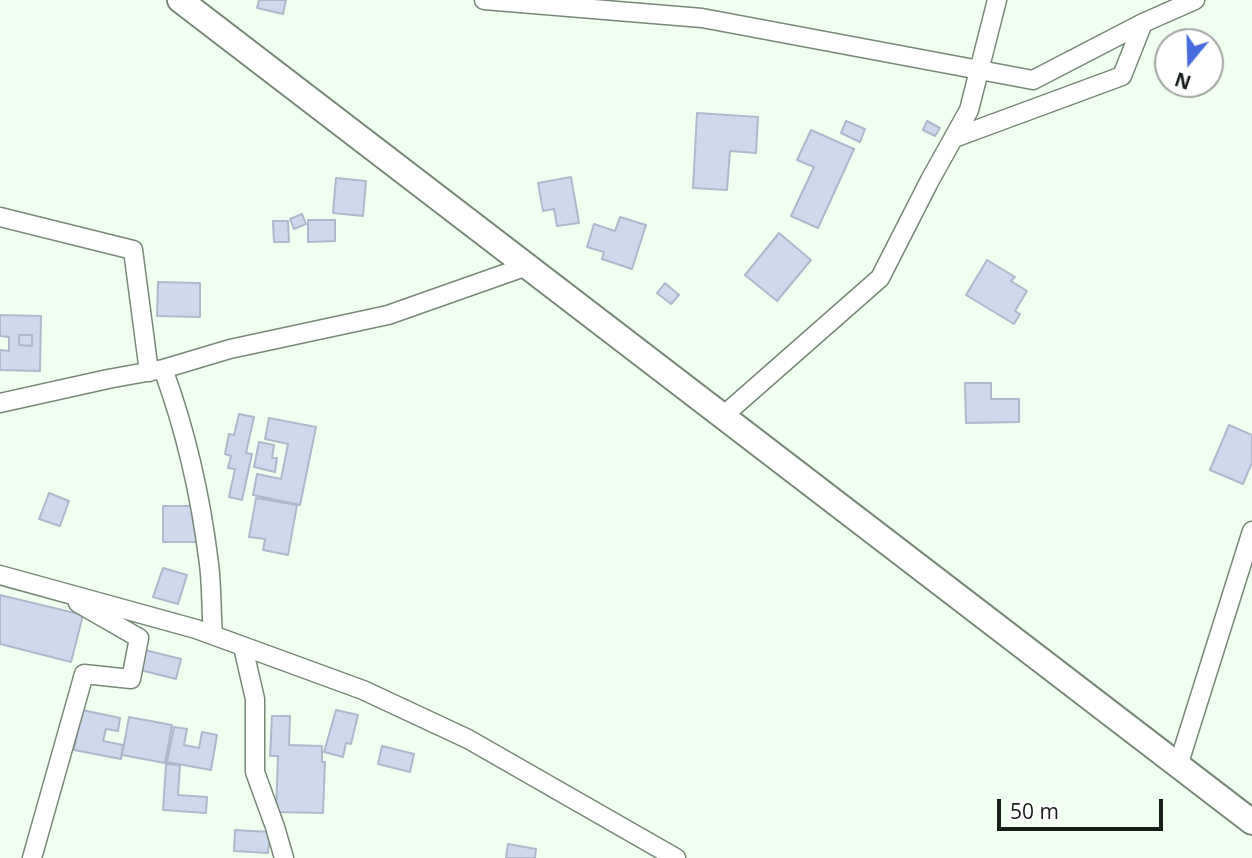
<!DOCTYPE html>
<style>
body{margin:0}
#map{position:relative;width:1252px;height:858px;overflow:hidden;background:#f0fff0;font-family:"Open Sans",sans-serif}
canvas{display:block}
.north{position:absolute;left:1154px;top:28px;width:70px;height:70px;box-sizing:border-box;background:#fff;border:2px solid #a2a5a2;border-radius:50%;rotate:199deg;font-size:19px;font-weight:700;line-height:28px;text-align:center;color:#171d17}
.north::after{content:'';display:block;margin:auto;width:24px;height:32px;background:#476bde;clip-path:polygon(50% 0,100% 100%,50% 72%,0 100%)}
.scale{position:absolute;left:997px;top:799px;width:166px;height:32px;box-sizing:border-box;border:4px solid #171d17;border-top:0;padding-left:9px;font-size:21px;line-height:24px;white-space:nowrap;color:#171d17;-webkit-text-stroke:5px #fff;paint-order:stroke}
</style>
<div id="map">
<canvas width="1252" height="858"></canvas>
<div class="north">N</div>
<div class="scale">50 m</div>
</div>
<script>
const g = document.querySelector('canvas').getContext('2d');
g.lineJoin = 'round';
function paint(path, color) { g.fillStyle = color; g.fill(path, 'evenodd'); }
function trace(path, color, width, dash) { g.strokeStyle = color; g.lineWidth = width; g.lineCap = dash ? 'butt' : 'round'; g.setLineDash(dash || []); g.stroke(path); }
const building = new Path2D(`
 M259,0H286L283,14L257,8Z
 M697,113L758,117L756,153L730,151L727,190L693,188Z
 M846,121L865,129L860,142L841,133Z
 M927,121L940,128L935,136L923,130Z
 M811,130L854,149L818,228L791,216L814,167L797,160Z
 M571,177L579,223L557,226L554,209L543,211L538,183Z
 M336,178L366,181L363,216L333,213Z
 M302,214L306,224L294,229L290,219Z
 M620,217L646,225L632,269L602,259L604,252L587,247L594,224L615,231Z
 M308,220H335V241L308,242Z
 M273,221H288L289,242H274Z
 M779,233L811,260L777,301L745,275Z
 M987,260L1015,277L1011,281L1027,291L1015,311L1020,314L1014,324L966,295Z
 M158,282L200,283V317L157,316Z
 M665,283L679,295L671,304L657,293Z
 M0,315L41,316L40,371L0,370V350L9,351V337L0,336ZM19,335H32V346L19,345Z
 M19,335H32V346L19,345Z
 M965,383H991V399H1019V422L966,423Z
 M239,414L254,417L246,453L252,454L242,500L229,497L235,469L228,468L231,456L225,454L229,434L234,435Z
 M269,418L316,427L300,505L253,495L257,474L281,479L288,444L265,439Z
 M1229,425L1252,435V462L1243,484L1210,470Z
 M259,442L274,445L272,458H277L275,472L254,467Z
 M49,493L69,501L60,526L39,519Z
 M256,498L297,505L288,555L263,550L265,539L249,537Z
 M163,506H195L196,542H163Z
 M163,568L187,575L178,604L153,597Z
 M0,595L83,615L71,662L0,644Z
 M145,650L181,659L176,679L140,670Z
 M82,710L120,718L118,731L106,729L103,741L123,745L121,759L74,750Z
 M336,710L358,715L351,744L346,743L343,757L324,752Z
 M272,716H290L289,745L322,746V762H325L323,813L276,812L278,756H270Z
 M129,717L172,725L165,763L122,755Z
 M174,727L187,729L184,745L199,748L202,732L217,735L211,770L167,762Z
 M382,746L414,754L410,772L378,764Z
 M166,764L180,765L178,795L207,797L206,813L163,810Z
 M235,830L270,832L268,853L234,851Z
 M508,844L536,849L535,858H506Z`);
paint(building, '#cfd9ee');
trace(building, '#afb8cd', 2);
const street = new Path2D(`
 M484,0L702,18L1033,80L1143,23
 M954,138L1122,76L1143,23L1195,0
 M0,217L133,250L149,372
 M163,369C186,431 201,499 209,564C212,587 211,612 213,635
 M0,403L108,379L163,369L230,349L388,315L527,266
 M723,416L880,278L930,180L969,110L997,0
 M0,575L196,629L363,690L468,739L676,858
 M243,647L255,699V772L275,827L284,858
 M1178,766L1252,531
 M32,858L84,674L131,679L139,638L78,603`);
const secondary = new Path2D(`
 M180,0L1252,822`);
trace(street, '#787', 21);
trace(secondary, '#787', 28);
trace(street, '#fff', 18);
trace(secondary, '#fff', 24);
</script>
